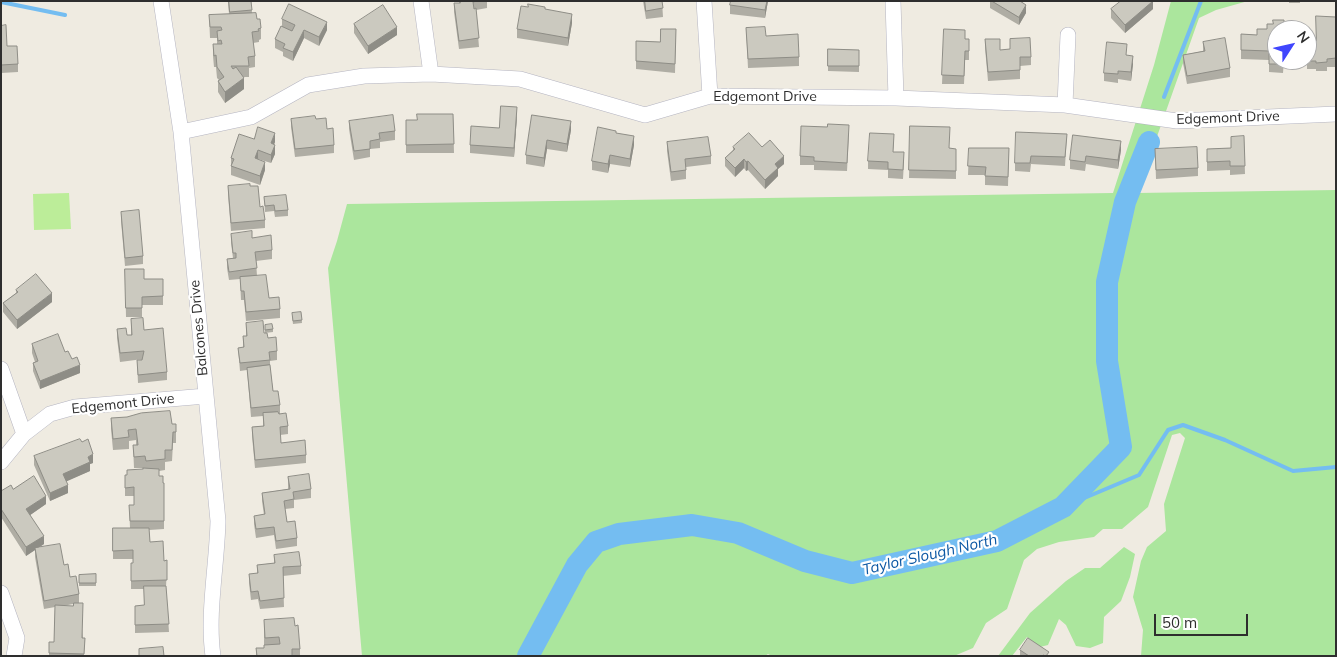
<!DOCTYPE html>
<style>
body{margin:0}
#map{position:relative;width:1337px;height:657px;overflow:hidden;background:#efebe1;font-family:Mulish,sans-serif}
canvas{display:block}
.frame{position:absolute;inset:0;border:2px solid #2e2e2e;pointer-events:none}
.north{position:absolute;left:1267px;top:20px;width:50px;height:50px;box-sizing:border-box;background:#fff;border:1px solid #ababab;border-radius:50%;rotate:55deg;font-size:14px;font-weight:700;line-height:20px;text-align:center;color:#2e2e2e}
.north::after{content:'';display:block;margin:auto;width:18px;height:22px;background:#4046fd;clip-path:polygon(50% 0,100% 100%,50% 72%,0 100%)}
.scale{position:absolute;left:1154px;top:614px;width:94px;height:22px;box-sizing:border-box;border:2px solid #2e2e2e;border-top:0;padding-left:6px;font-size:15px;line-height:18px;white-space:nowrap;color:#2e2e2e;-webkit-text-stroke:4px #fff;paint-order:stroke}
</style>
<div id="map">
<canvas width="1337" height="657"></canvas>
<div class="frame"></div>
<div class="north">N</div>
<div class="scale">50 m</div>
</div>
<script>
const g = document.querySelector('canvas').getContext('2d');
g.lineJoin = 'round';
function paint(path, color) { g.fillStyle = color; g.fill(path, 'evenodd'); }
function trace(path, color, width, dash) { g.strokeStyle = color; g.lineWidth = width; g.lineCap = dash ? 'butt' : 'round'; g.setLineDash(dash || []); g.stroke(path); }
function label(font, color, halo, rows, align = 'center') {
  g.font = font + ' Mulish,sans-serif'; g.lineWidth = 4.5; g.setLineDash([]); g.textBaseline = 'middle'; g.strokeStyle = halo; g.fillStyle = color; for (const [text, x, y, turn = 0] of rows) {
    g.save(); g.translate(x, y); g.rotate((+turn || 0) * Math.PI / 180); g.textAlign = isNaN(turn) ? turn : align; if (halo) g.strokeText(text, 0, 0); g.fillText(text, 0, 0); g.restore();
  }
}
paint(new Path2D(`
 M1171,1H1248L1216,10L1199,18L1137,193L1336,190V656H1141L1143,630L1133,597L1141,561L1147,547L1166,531L1164,504L1185,438L1180,433L1172,435L1148,507L1122,529H1103L1094,537L1059,542L1037,549L1024,560L1007,609L986,623L973,648L954,656H772L768,654L765,656H362L328,268L337,241L347,204L1113,193L1154,65Z
 M1124,547L1135,554L1130,577L1121,601L1104,617L1103,643L1090,648L1076,646L1066,625L1059,619L1048,645L1040,647L1027,637L1012,656H998L1030,613L1066,581L1085,568H1100Z`), '#abe69d');
paint(new Path2D(`
 M69,193L71,229L34,230L33,194Z`), '#bced99');
trace(new Path2D(`
 M1,2L65,15
 M1164,97L1201,1
 M1063,507L1139,475L1168,430L1183,425L1225,440L1293,471L1336,467`), '#74bdf1', 4);
trace(new Path2D(`
 M528,656L577,565L596,542L619,534L692,525L738,533L805,561L852,573L997,541L1063,507L1121,447L1107,361V282L1125,202L1149,142`), '#74bdf1', 22);
const minor = new Path2D(`
 M161,1L181,132L218,521C217,565 207,614 213,656
 M421,1L431,74
 M704,1L710,96
 M893,1L896,98
 M1065,105L1068,35
 M181,132L251,117L308,85L364,76L431,74L520,79L645,115L710,96L896,98L1065,105L1177,121L1336,114
 M1,369L24,434
 M1,462L24,434L50,414L75,407L206,396
 M1,593L17,638L14,656`);
trace(minor, '#b4b4c1', 16);
trace(minor, '#fff', 15);
paint(new Path2D(`
 M228,1H251L252,13L257,19L261,28V39L259,40V42L253,43L255,56V67L249,68V77H243L244,89L225,103L218,92V81L219,80L217,78L216,67H214L213,56V44H217V38H210L209,15L229,14Z
 M459,1H487V8L476,10L479,47L459,49L454,12V3H459Z
 M643,1H662L663,17L646,19Z
 M768,1L765,18L730,14V5Z
 M990,1H1023L1022,2L1026,13L1019,25L990,8Z
 M1153,1V9L1125,33L1111,18V9Z
 M1289,1H1300V3H1289Z
 M545,10L572,23L568,46L517,38V29Z
 M1336,17V67H1327V71H1316V69H1307V63H1301V66H1292V60H1307V36L1308,41H1316Z
 M282,19L327,30L319,46L304,38L293,61L283,56V52L275,48V39L282,26Z
 M354,24L397,35L368,54L354,33Z
 M1,26L7,46L18,64V72L1,73Z
 M746,28L766,36L799,57V66L748,68Z
 M676,29L675,73L636,69V41L660,42Z
 M944,29L969,48V60H965L964,84H942Z
 M1241,34L1257,35L1284,60L1283,73L1269,72V60L1241,59Z
 M985,39L1000,50L1031,57V65L1020,66V79L988,81L985,48Z
 M1203,42L1230,68V77L1187,84L1183,63V55L1203,51Z
 M828,49L859,50V72L828,71Z
 M1127,55L1133,64L1131,81L1118,79V83L1104,81V73Z
 M453,114L454,153H406V120H417Z
 M532,115L571,130L567,152L547,149L544,167L526,164V155Z
 M517,116L514,157L470,153V145L499,128Z
 M291,119H316L327,129L334,145V153L295,157L291,127Z
 M349,121L395,131V140L380,142V148L370,149V157L354,160L349,129Z
 M910,126L949,148L956,149V179L909,178Z
 M616,133L634,145L630,167L610,164L608,173L592,170V161Z
 M849,133L847,171L814,170V165H800V156Z
 M1067,134L1065,166L1031,164L1030,172L1015,171V163Z
 M1073,135L1121,150L1118,169L1086,164L1085,171L1070,169V160Z
 M1244,136L1245,174L1230,175V170L1207,171V149L1231,148Z
 M254,139L275,142L274,144L275,154L271,163L258,159L265,170L260,185L231,175V158Z
 M667,142L711,156V164L686,167V179L671,181L667,151Z
 M894,143L893,152L904,161L903,179L888,178V170L868,169V161Z
 M733,147H762L784,164L778,169V176L765,189L748,170L746,171L744,168L735,177L725,166V158L733,150Z
 M969,148H1009L1008,186L985,185V175H968Z
 M1155,149L1198,168V176L1156,179Z
 M228,186H250L265,220V228L231,231L228,195Z
 M264,197L288,210V216L275,217L274,211L265,212Z
 M121,212L143,256V264L125,266L121,221Z
 M231,234L252,238L272,250V259L256,261L257,276L269,298L280,309V318L246,321L244,300H241L240,279L229,280L227,268V259L233,258L231,243Z
 M125,269L144,279H163V305H142V317H126Z
 M16,290L52,302L17,329L3,312V303L16,293Z
 M301,312L302,323L293,324L292,316Z
 M131,319L144,330L167,372V380L138,383L137,360L143,359L120,362L117,338V329L127,335H131Z
 M246,323L264,333L277,351V360L270,361V366L273,391L280,405V414L288,426V434L280,435L281,443L306,455V463L255,468L252,436V427L263,426V416L251,417L247,370L240,371L238,348L243,347V336H246Z
 M265,325L273,329V332L265,333Z
 M32,344L65,352L72,359L80,373L40,389L33,371V363L35,362L32,353Z
 M111,418L172,424L176,432V443H173L172,461L165,462V470L159,471V476L163,483H164V529L149,530L150,542L164,561L167,560L166,588L169,632L135,633V606L144,605V589H131V563H133V559H113V528H130L129,505H134V496H125V475H127L146,468H134L133,445H136V440L129,441V449L113,450L111,429Z
 M34,456L93,463L90,464V471L66,481L68,493L50,501L34,465Z
 M288,477L311,489V498L294,500V508L285,509L287,522L297,538V546L276,549L274,535L256,538L254,524V516L264,515L262,501V493L288,489Z
 M13,489L46,504L30,515L44,544L38,548L64,565L79,594V603L83,638H85L84,656H49V642H54L55,607L44,609L35,557V550L26,556L1,517V491ZM73,604V606H63Z
 M274,555L301,566V574L283,576L284,607L260,609L258,599L251,600L249,583V574H257V565L274,563Z
 M96,574V586H79V575Z
 M264,620L295,626L300,649V656H256V648H264Z
 M1020,650L1049,656H1020Z`), '#afada4');
paint(new Path2D(`
 M767,1H768L765,18V10Z
 M1153,1V9L1125,33V25Z
 M1026,5V13L1019,25V17Z
 M572,14V23L568,46V38Z
 M327,22V30L319,46V37Z
 M397,27V35L368,54V46Z
 M304,30V38L293,61V52Z
 M1133,56V64L1131,81V72Z
 M244,78V89L225,103V92Z
 M517,107V116L514,157V148Z
 M571,121V130L567,152V144Z
 M275,133V142L271,152V143Z
 M634,136V145L630,167V159Z
 M547,140V149L544,167V158Z
 M1121,141V150L1118,169V160Z
 M275,145V154L271,163V155Z
 M258,150V158L255,166V158Z
 M610,155V164L608,173V164Z
 M784,156V164L778,169V176L765,189V180L775,164Z
 M744,159V168L735,177V168Z
 M748,161V170L746,171V162Z
 M265,162V170L260,185V176Z
 M52,293V302L17,329V320Z
 M80,365V373L40,389V381Z
 M93,454V463L90,464V471L63,483V474L88,457Z
 M68,485V493L50,501V493Z
 M46,496V504L26,518V509Z
 M44,536V544L26,556V547Z`), '#8e8d86');
const building = new Path2D(`
 M229,1H251L252,10L230,12Z
 M460,1H477L473,2L474,9L476,8L479,38L459,41L454,3H460Z
 M645,1H662L663,8L646,11Z
 M731,1H767L765,10L730,5Z
 M992,1H1020L1026,5L1019,17Z
 M1121,1H1153L1125,25L1111,9Z
 M289,4L327,22L319,37L304,30L293,52L283,48L285,44L275,39L281,26L292,31L295,25L282,19Z
 M528,4L545,7V9L572,14L568,38L517,29L521,6L528,7Z
 M383,5L397,27L368,46L354,24Z
 M256,13L257,19H260L261,28L258,29L259,31L252,32L255,56L248,57L249,66H231L233,69L236,67L244,78L225,92L218,81L224,77L217,67L216,55L214,56L213,44H222L221,40L218,41L217,31L222,30L221,27H210L209,15Z
 M1316,16L1336,17V58L1327,59V62L1316,63V61H1307V36H1308V41H1316Z
 M1273,20H1284V30H1277V60H1284L1283,64H1269V51L1241,50V34L1257,35V29H1267V24H1273Z
 M6,25L7,46H17L18,64L1,65V26Z
 M765,27L766,36L798,34L799,57L748,59L746,28Z
 M661,29H676L675,64L636,61V41L660,42Z
 M944,29L965,30V39H969V51H965L964,76L942,75Z
 M1030,38L1031,57H1020V70L988,72L985,39H1000V50L1010,49V39Z
 M1225,38L1230,68L1187,76L1183,55L1205,51L1203,42Z
 M1107,42L1127,44L1126,55L1133,56L1131,72L1118,71V74L1104,73Z
 M828,49L859,50V66H828Z
 M501,106L517,107L514,148L470,145L471,126L499,128Z
 M417,114H453L454,144L406,145V120H417Z
 M393,115L395,131L379,133L380,139L370,141V149L354,151L349,121Z
 M532,115L571,121L567,144L547,140L544,158L526,155Z
 M315,116L316,119L326,118L327,129L333,128L334,145L295,149L291,119Z
 M828,124L849,125L847,163L814,161V157L800,156L801,126L827,127Z
 M910,126L950,127L949,148L956,149V171L909,170Z
 M258,127L275,133L271,143L275,145L271,155L258,150L255,158L265,162L260,176L231,166L234,159L231,158L239,134L254,139Z
 M598,127L616,131V133L634,136L630,159L610,155L608,164L592,161Z
 M1016,132L1067,134L1065,157L1031,156L1030,163H1015Z
 M749,133L762,147L770,140L784,156L775,164L778,168L765,180L748,161L746,162L744,159L735,168L725,158L735,149L733,147Z
 M870,133L894,134L893,152H904L903,170L888,169V162L868,161Z
 M1073,135L1121,141L1118,160L1086,156L1085,162L1070,160Z
 M1244,136L1245,166H1230V161L1207,162V149L1231,148V137Z
 M708,137L711,156L685,159L686,170L671,172L667,142Z
 M1197,147L1198,168L1156,170L1155,149Z
 M969,148H1009L1008,177L985,176L986,167L968,166Z
 M250,184V186H258L260,207L263,206L265,220L231,223L228,186Z
 M286,195L288,210L275,211L274,205L265,206L264,197Z
 M139,210L143,256L125,258L121,212Z
 M252,231V238L271,235L272,250L255,252L257,268L229,272L227,259L236,258V253H233L231,234Z
 M125,269H144V279H163V296L142,297V308H126Z
 M36,274L52,293L17,320L3,303L18,292L16,290Z
 M266,275L269,298L279,297L280,309L246,312L244,291H241L240,277Z
 M301,312L302,320L293,321L292,313Z
 M143,318L144,330L163,328L167,372L138,375L137,360H142L144,351L120,353L117,329L126,328L127,335H132L131,319Z
 M263,321L264,333H267L268,338L276,337L277,351L269,352L270,360L240,363L238,348L244,347L243,336H247L246,323Z
 M272,324L273,329L265,330V325Z
 M58,334L65,352L68,351L72,359L77,357L80,365L40,381L33,363L38,361L32,344Z
 M270,365L273,391H278L280,405L251,408L247,368Z
 M170,411L172,424H176V432H173L172,450H165V459L146,461L145,456L134,457L133,445H138L136,429L128,430L129,437L113,439L111,418L127,417L141,413Z
 M278,412L279,414L286,413L288,426L280,427L281,443L305,440L306,455L255,460L252,427L264,426L263,413Z
 M80,439L82,442L88,439L93,454L88,457L90,462L63,474L68,485L50,493L34,456Z
 M143,468L159,469V476H163V483H164V521H130L129,505H134V487L125,488V475H127V470L143,469Z
 M309,474L311,489L293,492L294,499L284,501L287,522L295,521L297,538L276,541L274,527L256,529L254,516L265,514L262,493L290,489L288,477Z
 M34,476L46,496L26,509L44,536L26,547L1,509V491L11,485L13,489Z
 M113,528H149L150,542L163,541L164,561L167,560V580L131,581V563H133V550L113,551Z
 M60,544L64,565L68,564L70,577L76,576L79,594L44,601L35,548Z
 M299,552L301,566L283,567L284,598L260,601L258,591L251,592L249,574L258,573L257,565L275,563L274,555Z
 M96,574V583H79V575Z
 M144,586H166L169,624L135,625V606L144,605Z
 M74,603H83L82,638H85L84,654L49,653V642H54L55,605L73,606Z
 M294,618L295,626L298,625L300,649H292V656H257L256,648H264V645L280,644L279,637L265,638L264,620Z
 M1028,638L1049,652L1046,656L1043,655V656H1029L1020,650Z
 M163,647L164,656H139V649Z`);
paint(building, '#cbc9bf');
trace(building, '#8e8d86', 1);
label('14px', '#2e2e2e', '#fff', [
 ["Edgemont Drive",765,97],
 ["Edgemont Drive",1228,118,-2],
 ["Balcones Drive",199,328,-95],
 ["Edgemont Drive",123,404,-6]
]);
label('italic 15px', '#0c58a4', '#fff', [
 ["Taylor Slough North",930,555,-13]
]);
</script>
